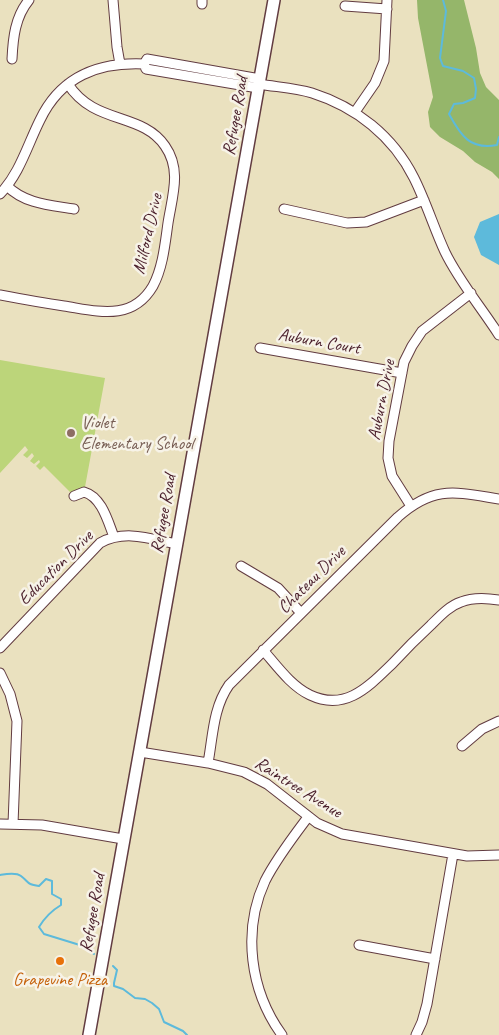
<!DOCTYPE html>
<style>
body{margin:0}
canvas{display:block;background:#eae1bf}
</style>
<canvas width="499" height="1035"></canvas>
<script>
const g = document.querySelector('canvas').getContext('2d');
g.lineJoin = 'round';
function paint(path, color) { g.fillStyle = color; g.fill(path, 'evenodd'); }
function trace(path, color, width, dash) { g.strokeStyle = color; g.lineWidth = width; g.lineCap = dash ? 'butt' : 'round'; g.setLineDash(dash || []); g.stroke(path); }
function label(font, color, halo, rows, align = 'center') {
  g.font = font + ' Caveat,sans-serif'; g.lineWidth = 5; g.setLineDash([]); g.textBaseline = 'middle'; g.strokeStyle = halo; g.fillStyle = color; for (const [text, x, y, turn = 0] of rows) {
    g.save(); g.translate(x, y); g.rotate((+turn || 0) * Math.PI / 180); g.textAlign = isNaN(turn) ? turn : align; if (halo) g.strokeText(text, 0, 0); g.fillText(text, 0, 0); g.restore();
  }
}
paint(new Path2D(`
 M0,360L105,378L85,487L71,493L44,466L40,470L36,466L40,462L39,460L34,464L30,461L34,456L32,453L27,458L23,455L28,450L25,446L0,473Z`), '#bcd57a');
paint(new Path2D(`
 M417,0H464L476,48L480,73L486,87L499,100V179L492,172L475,162L463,151L440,137L430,127L428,112L433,97L418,18Z`), '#95b66a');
paint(new Path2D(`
 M499,214V265L481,255L474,237L480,222Z`), '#5dbadb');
trace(new Path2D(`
 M443,0L446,11L440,58L443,66L463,71L474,78L476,89L475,98L463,103L454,104L449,114C461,136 470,150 497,145L499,137
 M0,875C6,874 16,872 21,876C30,883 26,884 39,886L46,879L52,881V894L61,899V905C51,911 45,917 39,927L44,934L83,946L94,954
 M113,966L117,970L114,983V986L123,989L135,998L145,999L152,1003L159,1009L164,1022L183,1031L187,1035`), '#5dbadb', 2);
const minor = new Path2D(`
 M113,0L117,47L120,64
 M202,0V4
 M345,6L387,9
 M12,59C13,38 15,17 29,0
 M259,84C276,87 295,88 312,93C356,107 393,136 414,178C426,202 434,228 445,252C459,281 481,307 499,335
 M258,88L146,69L144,64L147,59L260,79
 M355,112L375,83L384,61L387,0
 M7,186C25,204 50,205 74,209
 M0,194C20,173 27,146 40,120C61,76 98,62 144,64
 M284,209L347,223L366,222L424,200
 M0,295C21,299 43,303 64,306C97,311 132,322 153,286C163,267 165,244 168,223C172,197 182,170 165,146C142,112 94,125 68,84
 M260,348L402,373
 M74,496L84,492C102,497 108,522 114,537
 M411,506L392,476L388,458L389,441L404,362L412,346L422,331L471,293
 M241,566L278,588L301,613
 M0,648L100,543C125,529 151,539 177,544
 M263,650C277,666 291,686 310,695C346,712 369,686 393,663C405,650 418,637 431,625C440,616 449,606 461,602C473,597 487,598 499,600
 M0,673L10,694L17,721L13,824
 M462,746L482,729L499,721
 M140,752L208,763L244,772L267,784L317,823L342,834L467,856L499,855
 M208,763C213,736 213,708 229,685L398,517C434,485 455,492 499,499
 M0,824L42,825L123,839
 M359,945L435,959
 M282,1035C250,991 242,931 265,881C276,859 293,837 308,817
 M416,1035L422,1022L427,1004L453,854`);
const major = new Path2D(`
 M89,1035L274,0`);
trace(minor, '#623c41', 11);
trace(major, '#623c41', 14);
trace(minor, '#fff', 9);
trace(major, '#fff', 11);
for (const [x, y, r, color] of [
 [71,433,5,"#8d6e63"],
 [60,961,5,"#e8710a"]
]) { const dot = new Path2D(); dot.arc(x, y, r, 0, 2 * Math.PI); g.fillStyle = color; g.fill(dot); trace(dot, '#f7f3e8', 2); }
label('18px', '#4a1f2b', '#f7f3e8', [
 ["Refugee Road",236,116,-80],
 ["Milford Drive",148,234,-77],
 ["Auburn Court",319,342,10],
 ["Auburn Drive",382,400,-79],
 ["Refugee Road",164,514,-80],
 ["Education Drive",56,568,-45],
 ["Chateau Drive",312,580,-45],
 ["Raintree Avenue",298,788,32],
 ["Refugee Road",93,913,-80]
]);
label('18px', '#785e54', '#f7f3e8', [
 ["Violet",81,423],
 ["Elementary School",81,444]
], 'left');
label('18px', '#c56008', '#f7f3e8', [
 ["Grapevine Pizza",60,980]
]);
</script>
